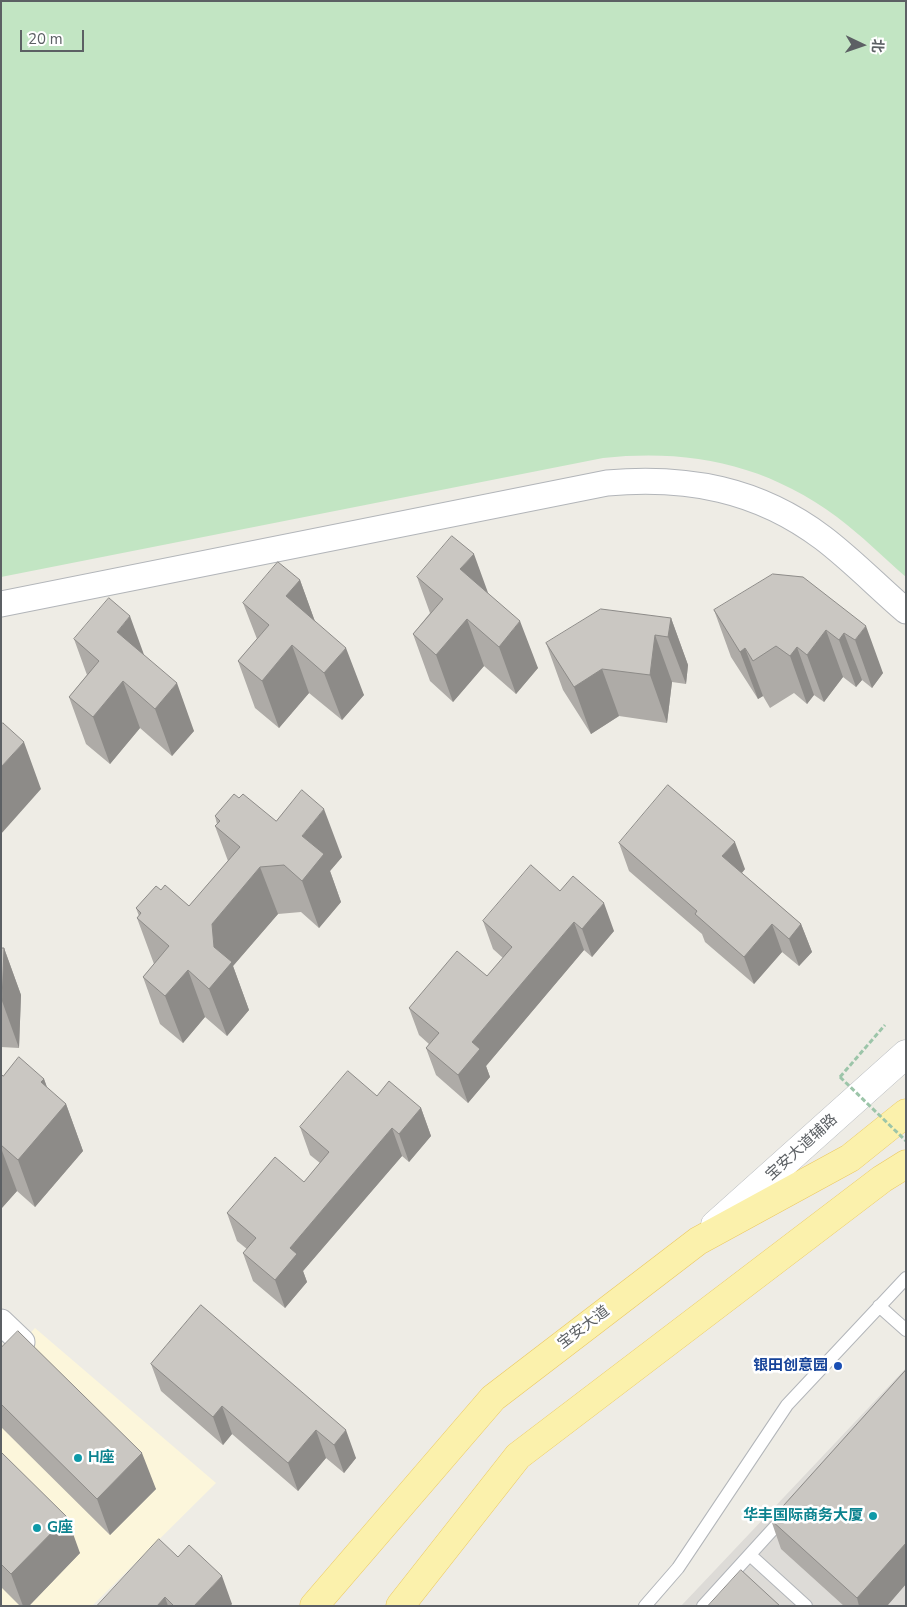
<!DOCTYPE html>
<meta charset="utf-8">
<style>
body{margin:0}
#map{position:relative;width:907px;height:1607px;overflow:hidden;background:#eeece5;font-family:"Nunito Sans","Noto Sans SC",sans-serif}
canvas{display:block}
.frame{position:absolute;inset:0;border:2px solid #5c6064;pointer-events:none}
.north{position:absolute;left:837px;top:20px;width:50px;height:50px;-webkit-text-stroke:4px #fff;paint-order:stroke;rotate:93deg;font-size:14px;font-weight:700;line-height:20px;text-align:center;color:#5c6064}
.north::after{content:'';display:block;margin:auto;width:18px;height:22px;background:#5c6064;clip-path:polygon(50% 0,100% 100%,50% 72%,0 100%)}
.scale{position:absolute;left:20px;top:30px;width:64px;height:22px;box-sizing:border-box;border:2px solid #5c6064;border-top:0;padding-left:6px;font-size:15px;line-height:18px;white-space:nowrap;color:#5c6064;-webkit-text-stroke:4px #fff;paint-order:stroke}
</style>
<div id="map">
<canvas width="907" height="1607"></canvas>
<div class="frame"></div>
<div class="north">北</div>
<div class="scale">20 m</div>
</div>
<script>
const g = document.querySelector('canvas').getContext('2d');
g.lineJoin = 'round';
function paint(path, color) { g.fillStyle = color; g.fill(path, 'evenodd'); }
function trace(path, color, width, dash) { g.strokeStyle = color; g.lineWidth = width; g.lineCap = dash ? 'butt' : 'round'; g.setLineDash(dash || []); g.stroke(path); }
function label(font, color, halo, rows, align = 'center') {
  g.font = font + ' "Nunito Sans","Noto Sans SC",sans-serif'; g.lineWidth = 5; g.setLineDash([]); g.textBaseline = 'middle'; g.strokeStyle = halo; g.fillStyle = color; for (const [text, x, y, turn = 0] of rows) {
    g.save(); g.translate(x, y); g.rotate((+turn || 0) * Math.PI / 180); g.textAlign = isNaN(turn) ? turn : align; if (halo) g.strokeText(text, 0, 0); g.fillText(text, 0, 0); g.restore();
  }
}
paint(new Path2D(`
 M35,1328L216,1483L92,1606H1V1348L9,1356Z`), '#fcf6db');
paint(new Path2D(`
 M906,1368V1606H681Z`), '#dddbd7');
paint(new Path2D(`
 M1,1H906V577C883,557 861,535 837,517C765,464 690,449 603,458L1,577Z`), '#c2e5c3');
const service = new Path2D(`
 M879,1306L906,1330
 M750,1555L806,1606
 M645,1606L678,1568L787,1405L906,1278
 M703,1606L784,1517`);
const minor = new Path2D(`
 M1,604L607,483C687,476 758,489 823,538C852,560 878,587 906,611
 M1,1322L22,1342`);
const secondary = new Path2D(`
 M715,1225L906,1054`);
const primary = new Path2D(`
 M314,1606L493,1398L698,1241L850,1158L906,1113
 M400,1606L518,1456L882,1179L906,1164`);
trace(service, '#b2b5b9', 14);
trace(minor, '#b2b5b9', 27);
trace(secondary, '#b3b7bb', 29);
trace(primary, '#ebc860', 29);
trace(new Path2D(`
 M840,1077L885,1025`), '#9cc5a9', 3, [5, 2.5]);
trace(service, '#fff', 12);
trace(minor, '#fff', 25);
trace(secondary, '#fff', 28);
trace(primary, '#fbf1ac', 28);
trace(new Path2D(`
 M840,1077L906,1141`), '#9cc5a9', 3, [5, 2.5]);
paint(new Path2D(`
 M417,577L488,593L538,668L516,694L484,666L453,702L430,681L413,634L430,613Z
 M803,577L883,673L872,688L862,680L856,687L843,677L824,702L814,695L807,704L794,693L770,708L763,696L758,699L731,657L714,610Z
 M300,580L314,619L364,695L342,720L309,693L279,728L255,708L238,661L257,639L243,603Z
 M671,618L688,665L686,684L672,682L667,723L619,716L591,734L563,690L546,643Z
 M74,639L144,655L194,731L172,756L140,728L110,764L86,744L69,697L87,675Z
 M239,798L276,821L342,857L330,871L341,902L319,928L301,912L278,914L233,966L249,1010L227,1036L205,1017L183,1043L160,1024L143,977L154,964L137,918L139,916L136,908L161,890L189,906L228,861L215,826L217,824L215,816Z
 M619,843L745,869L742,873L801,924L812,952L799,966L782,952L754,984L705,942L702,934L629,871Z
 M560,891L614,931L592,957L584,950L486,1066L490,1077L468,1103L436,1075L426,1048L429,1044L419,1035L409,1008L487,976L503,958L493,949L483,921Z
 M1,948H4L21,995L19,1048L1,1047Z
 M1,1074L3,1076L44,1079L47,1088L66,1104L83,1151L35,1207L17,1191L1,1209Z
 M377,1096L421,1108L431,1136L409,1162L402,1156L303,1271L307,1282L285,1308L253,1281L243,1253L247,1249L237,1241L227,1213L304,1182L320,1163L310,1155L300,1127Z
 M201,1305L356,1458L344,1473L326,1458L298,1491L232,1434L223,1445L161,1391L151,1364Z
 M1,1348L156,1489L110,1535L1,1427Z
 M906,1370V1584L887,1606H844L781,1549L771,1520Z
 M1,1452L80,1553L29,1606H20L1,1587Z
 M178,1557L232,1604L230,1606H97Z`), '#aeaba7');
paint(new Path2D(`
 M474,554L491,601L460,569Z
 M300,580L317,627L286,596Z
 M130,616L147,663L117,632Z
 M671,618L688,665L686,684L668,637Z
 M467,619L484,666L453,702L436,655Z
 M520,621L538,668L516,694L499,647Z
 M866,626L883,673L872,688L855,640Z
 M826,630L843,677L824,702L807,655Z
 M844,633L862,680L856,687L839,640Z
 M655,635L672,682L667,723L650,675Z
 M292,645L309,693L279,728L262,681Z
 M797,647L814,695L807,704L790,656Z
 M346,648L364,695L342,720L324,673Z
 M745,648L763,696L758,699L740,652Z
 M602,669L619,716L591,734L574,687Z
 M123,681L140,728L110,764L93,717Z
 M177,683L194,731L172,756L155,709Z
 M24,742L41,789L1,834V767Z
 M324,809L342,857L330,871L341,902L319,928L302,881V836Z
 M735,842L745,869L732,884L722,856Z
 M260,867L278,914L233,966L249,1010L227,1036L209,989L214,947L212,924Z
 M604,903L614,931L592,957L582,929Z
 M574,922L584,950L486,1066L490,1077L468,1103L458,1075L472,1042Z
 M772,924L782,952L754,984L744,957Z
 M801,924L812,952L799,966L789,939Z
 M4,948L21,995L19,1048L2,1001Z
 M188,970L205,1017L183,1043L165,996Z
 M44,1079L57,1114L66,1104L83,1151L35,1207L18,1160L41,1082Z
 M421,1108L431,1136L409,1162L399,1134Z
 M392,1128L402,1156L303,1271L307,1282L285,1308L275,1280L290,1248Z
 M1,1148L17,1191L1,1209Z
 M222,1406L232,1434L223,1445L213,1417Z
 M316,1430L326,1458L298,1491L288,1463Z
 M346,1430L356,1458L344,1473L334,1445Z
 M142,1453L156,1489L110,1535L97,1499Z
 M67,1517L80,1553L29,1606H23L11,1574Z
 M906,1543V1584L887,1606H859L857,1598Z
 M222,1576L232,1604L230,1606H194Z
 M165,1597L168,1606H157Z`), '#8d8b88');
const building = new Path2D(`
 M452,536L474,554L460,569L520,621L499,647L467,619L436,655L413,634L443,599L417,577Z
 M278,562L300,580L286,596L346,648L324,673L292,645L262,681L238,661L269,625L243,603Z
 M773,574L803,577L866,626L855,640L844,633L839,640L826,630L807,655L797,647L790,656L776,646L753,661L745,648L740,652L714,610Z
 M109,598L130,616L117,632L177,683L155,709L123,681L93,717L69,697L99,661L74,639Z
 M601,609L671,618L668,637L655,635L650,675L602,669L574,687L546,643Z
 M3,723L24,742L1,767V725Z
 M668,785L735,842L722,856L801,924L789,939L772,924L744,957L695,914L697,911L619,843Z
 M302,790L324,809L302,836L324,854L302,881L284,865L260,867L212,924L214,947L232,962L209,989L188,970L165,996L143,977L169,946L137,918L141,913L136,908L156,886L161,890L165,885L189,906L240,847L215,826L220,821L215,816L234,794L239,798L243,794L276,821Z
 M531,865L560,891L573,876L604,903L582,929L574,922L472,1042L480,1049L458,1075L426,1048L439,1033L409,1008L457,951L487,976L512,947L483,921Z
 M1,948H4L2,1001H1Z
 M19,1057L44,1079L41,1082L66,1104L18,1160L1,1145V1074L3,1076Z
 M348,1071L377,1096L389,1081L421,1108L399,1134L392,1128L290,1248L297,1254L275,1280L243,1253L256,1238L227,1213L275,1157L304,1182L329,1152L300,1127Z
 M201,1305L346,1430L334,1445L316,1430L288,1463L222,1406L213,1417L151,1364Z
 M18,1331L142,1453L97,1499L1,1404V1348Z
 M906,1370V1543L857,1598L771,1520Z
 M1,1452L67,1517L11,1574L1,1564Z
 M159,1539L178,1557L189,1545L222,1576L194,1606H174L165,1597L157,1606H97Z
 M741,1570L780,1606H708Z`);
paint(building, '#cac7c2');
trace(building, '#8d8b88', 1);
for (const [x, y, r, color] of [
 [838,1366,5,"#1a4fb4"],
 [78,1458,5,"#0f9aa8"],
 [873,1516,5,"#0f9aa8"],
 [37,1528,5,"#0f9aa8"]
]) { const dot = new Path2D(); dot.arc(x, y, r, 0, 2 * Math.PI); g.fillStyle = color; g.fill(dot); trace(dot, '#fff', 2); }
label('15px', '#5c6064', '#fff', [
 ["宝安大道辅路",802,1148,-42],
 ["宝安大道",584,1328,-37]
]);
label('bold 15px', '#164399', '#fff', [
 ["银田创意园",828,1366]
], 'right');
label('bold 15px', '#0d838f', '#fff', [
 ["H座",88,1458],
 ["华丰国际商务大厦",863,1516,"right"],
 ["G座",47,1528]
], 'left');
</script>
